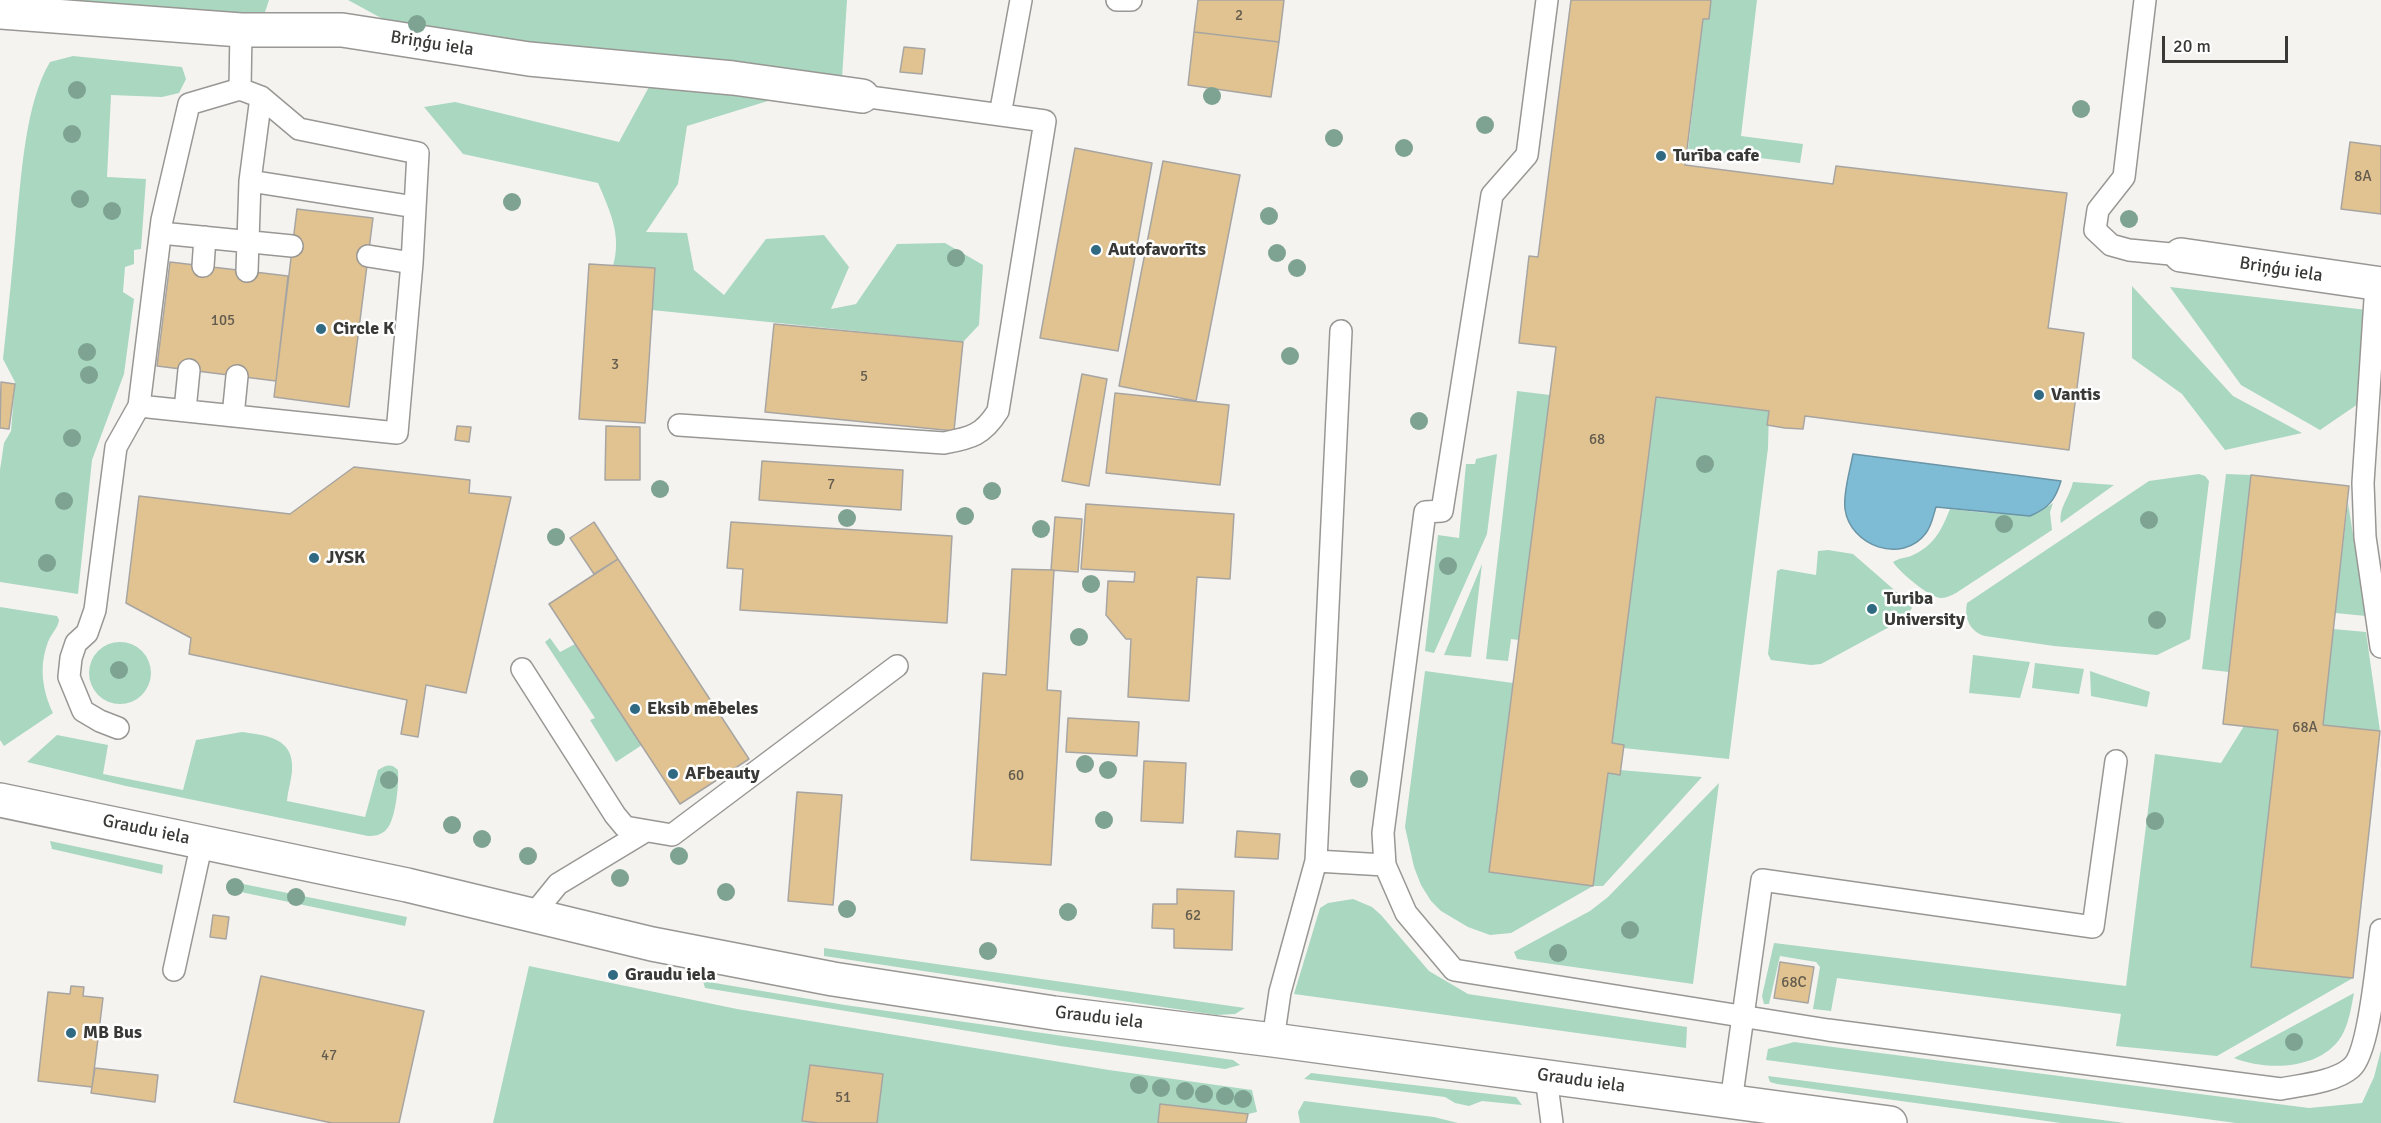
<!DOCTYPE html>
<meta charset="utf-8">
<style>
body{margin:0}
#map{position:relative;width:2381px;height:1123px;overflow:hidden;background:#f5f3f0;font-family:Signika,sans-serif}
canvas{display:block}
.scale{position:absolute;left:2162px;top:36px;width:126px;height:27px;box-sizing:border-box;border:3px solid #393937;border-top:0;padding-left:8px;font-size:18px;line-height:21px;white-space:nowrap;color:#393937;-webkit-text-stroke:4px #fff;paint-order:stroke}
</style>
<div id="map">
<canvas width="2381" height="1123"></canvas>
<div class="scale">20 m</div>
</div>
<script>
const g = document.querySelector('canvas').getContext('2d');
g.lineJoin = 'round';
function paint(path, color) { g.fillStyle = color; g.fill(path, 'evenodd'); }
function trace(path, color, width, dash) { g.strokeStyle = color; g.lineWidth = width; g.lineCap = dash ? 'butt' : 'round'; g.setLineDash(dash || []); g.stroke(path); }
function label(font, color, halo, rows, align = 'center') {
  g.font = font + ' Signika,sans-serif'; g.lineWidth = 5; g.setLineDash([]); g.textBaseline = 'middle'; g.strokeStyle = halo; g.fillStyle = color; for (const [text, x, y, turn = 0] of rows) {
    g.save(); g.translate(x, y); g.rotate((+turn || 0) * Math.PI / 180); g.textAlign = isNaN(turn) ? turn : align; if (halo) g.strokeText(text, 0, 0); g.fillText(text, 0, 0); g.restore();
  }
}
paint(new Path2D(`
 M74,0H269L261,24Z
 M348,0H847L842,78L687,126L678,184L646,232L687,233L694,270L724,295L766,239L824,235L849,267L831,309L856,304L897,244L945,243L983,265L979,325L963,342L652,310L613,266C622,235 610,211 598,183L463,154L424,107L455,102L619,142L662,63L394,25Z
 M1711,0H1757L1741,136L1803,144L1800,163L1688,149L1703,19H1709Z
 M73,56L182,67L186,79L179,93L162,97L111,95L107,177L146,179L141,249L134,250V264L125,267L123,292L134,299L124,374L92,460L78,594L0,582V470L4,443L11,431L15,382L3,359C8,312 13,265 17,217C22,170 26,102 50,62Z
 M2132,286L2233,396L2302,433L2225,450L2182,394L2132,358Z
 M2170,287L2367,310L2361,402L2320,430L2241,385Z
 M1517,391L1550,395L1519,640L1511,639L1508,661L1486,659Z
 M1656,397L1769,411L1768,448L1729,759L1623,748V745L1612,743Z
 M1497,454L1487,534L1434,653L1425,651L1438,535L1459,538L1466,464H1475L1476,459Z
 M2199,474L2205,476L2209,481L2190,639L2157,655L2054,646L1985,636C1970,632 1964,618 1967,603L2149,481Z
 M2226,474L2251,475L2229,672L2202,669Z
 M2073,482L2114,485L2061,523C2058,509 2070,496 2073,482Z
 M2053,503L2050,512L2052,530L1956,593C1952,595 1946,598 1942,598C1931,599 1898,571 1893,562C1899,558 1905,558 1911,556C1934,546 1941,531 1950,509C1977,512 2031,520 2053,503Z
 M2348,503L2366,616L2335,613Z
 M1828,550L1853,554L1907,601L1912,608L1904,619L1821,664L1811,665L1771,660L1768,654L1777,571L1781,569L1816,575L1818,551Z
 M1482,564L1471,657L1444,655Z
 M0,607L57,616L59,620C58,628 51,634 48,642C39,666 42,690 53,713L4,746L0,740Z
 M2333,629L2366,632L2380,731L2323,725Z
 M550,638L560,652L575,644L642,745L616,762L590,720L595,718L545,642Z
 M89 673a31 31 0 1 1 62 0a31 31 0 1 1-62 0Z
 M1973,655L2030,662L2020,698L1969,693Z
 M2035,663L2084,669L2079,694L2032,688Z
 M1425,671L1513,683L1489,871L1608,773L1620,770L1702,777L1603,886H1593L1511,933L1490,935L1468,927L1441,911L1431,901L1421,885L1414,867L1405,827Z
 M2090,671L2150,692L2147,707L2091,696Z
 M2244,726L2278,730L2252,967L2353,978L2217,1056L2116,1046L2121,1014L1837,978L1831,1011L1813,1009L1820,967L1816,962L1780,956L1769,1004H1764L1762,996L1774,943L2126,986L2155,754L2221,763Z
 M242,732C263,735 291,737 292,764C293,776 288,789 287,801L365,817L378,770C386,765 391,763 398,770C399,784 396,820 386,830C381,835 375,836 368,836L126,786L27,762L57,735L108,745L103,774L183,790L196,740Z
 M1719,783L1693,984L1517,959L1514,952L1590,911L1608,897Z
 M50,841L163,865L162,874L52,849Z
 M228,881L407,917L405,926L226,889Z
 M1353,899L1372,907L1381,915L1429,971L1468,994L1687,1027L1686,1048L1294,994L1320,908L1328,903Z
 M824,948L1245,1008L1235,1014L1216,1015L824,956Z
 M529,966L737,1009L1109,1070L1252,1090L1257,1112L1248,1114L1160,1104L1158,1123H877L883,1074L810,1065L802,1120L819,1123H493Z
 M703,981L845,1005L1233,1060L1240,1065L1225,1069L1060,1046L705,988Z
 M2354,993C2351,1008 2349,1024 2341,1037C2320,1070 2266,1071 2234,1058Z
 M1794,1042L2309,1108L2362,1103L2374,1077L2381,1050V1123H2236L1766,1060L1768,1049Z
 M1311,1073L1516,1097L1522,1105L1482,1101L1469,1106L1455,1103L1445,1097L1304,1079Z
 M1768,1076L2125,1123H2061L1777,1084L1770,1082Z
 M1304,1101L1434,1117L1458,1123H1300L1298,1112Z`), '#a9d7c0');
const water = new Path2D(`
 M1853,454L2061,481C2055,500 2049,508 2030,516L1936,507C1933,516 1932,525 1926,533C1902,565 1850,546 1845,509C1843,492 1850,471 1853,454Z`);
paint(water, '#7ebcd5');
trace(water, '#6995a6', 1.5);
const building = new Path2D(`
 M1198,0H1284L1279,42L1194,32Z
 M1571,0H1711L1709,19H1703L1685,165L1833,184L1836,166L2067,193L2048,328L2084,333L2069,450L1805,416L1803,429L1785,428L1767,425L1769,411L1656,397L1612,743L1624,745L1620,775L1608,773L1593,886L1489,872L1556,347L1519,343L1529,256L1538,257Z
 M1194,32L1279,42L1271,97L1188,85Z
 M904,47L925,49L922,74L900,72Z
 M2350,142L2381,146V214L2341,209Z
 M1075,148L1152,163L1118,351L1040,338Z
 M1163,161L1240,175L1196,401L1119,386Z
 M297,209L373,218L349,407L274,397Z
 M170,262L288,276L276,381L157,366Z
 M589,264L655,268L645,423L579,419Z
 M774,324L963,342L954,431L765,412Z
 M1082,374L1107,379L1089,486L1062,481Z
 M1,382L15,384L9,429L0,428Z
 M1115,393L1229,405L1220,485L1106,473Z
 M457,426L471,427L469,442L455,440Z
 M606,426L640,427V480H605Z
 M762,461L903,470L901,510L759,500Z
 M354,467L470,480L469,493L511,497L466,693L426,685L418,737L401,734L407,700L189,654L191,638L126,603L139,496L290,514Z
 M2251,475L2349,486L2323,725L2380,731L2353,978L2251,967L2278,730L2223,724Z
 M1086,504L1234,514L1230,579L1197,577L1189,701L1128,697L1131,639H1126L1106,615L1108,581L1134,582L1135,572L1081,569Z
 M1055,517L1082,519L1078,572L1051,570Z
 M594,522L618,559L594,574L570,538Z
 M731,522L952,536L947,623L740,610L743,569L727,568Z
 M618,559L749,759L680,804L549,604Z
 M1012,569L1054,570L1047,690L1061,691L1051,865L971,860L983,673L1006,675Z
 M1068,718L1139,722L1137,756L1066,752Z
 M1144,761L1186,763L1183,823L1141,821Z
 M797,792L842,795L833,905L788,901Z
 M1237,831L1280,834L1278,859L1235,857Z
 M1177,889L1234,891L1232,950L1174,948V929L1152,928L1153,904H1177Z
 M213,915L229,917L226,939L210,937Z
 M1780,962L1814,967L1808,1003L1774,998Z
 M261,976L424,1011L399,1123H332L234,1102Z
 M71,986L84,987L83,996L103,998L92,1087L38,1081L48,992L70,994Z
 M810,1065L883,1074L877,1123H819L802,1121Z
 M95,1068L158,1075L155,1102L91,1093Z
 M1160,1104L1248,1114L1246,1123H1158Z`);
paint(building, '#e1c391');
trace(building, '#a7a5a2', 1.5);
const service = new Path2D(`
 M1117,0H1131
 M1547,0L1527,155L1492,195L1442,511L1425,512L1383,833L1385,865L1406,913L1454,970L1828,1030L2281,1089C2301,1085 2335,1082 2351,1068C2370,1053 2377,956 2381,930
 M2145,0L2124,177L2098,210L2095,230L2111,245L2129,250L2181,255
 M1000,115L1021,0
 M250,181L415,207
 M161,233L292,246
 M368,256L412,263
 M203,266L205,237
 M247,271L250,181L261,97
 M2376,284L2363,483L2365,537L2381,647
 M139,406L397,433L412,263L418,153L299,129L261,97L240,89
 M185,410L189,370
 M233,416L237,376
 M679,425L944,443C971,438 983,435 998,411L1045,121L862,96
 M522,669L615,815L625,827L672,835L897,666
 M118,728L100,721L83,711L69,677L71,658L76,643L87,633L95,610L116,447L139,406L162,220L189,104L240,89L241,30
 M1316,861L1385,865
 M532,916L558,884L644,832
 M174,970L202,842
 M1273,1040L1280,992L1316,861L1341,331
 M1546,1077L1552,1123
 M1731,1102L1762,880L2093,927L2116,761`);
const minor = new Path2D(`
 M0,12L241,30H342L529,59L733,78L862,96
 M2181,255L2381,284`);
const secondary = new Path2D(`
 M0,800L407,885L652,944L833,979L1054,1013L1273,1040L1890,1123`);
trace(service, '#999794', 24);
trace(minor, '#999794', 36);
trace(secondary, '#999794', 36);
trace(service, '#fff', 21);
trace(minor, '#fff', 33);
trace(secondary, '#fff', 33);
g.fillStyle = '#7ea392';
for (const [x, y] of [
 [417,24],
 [77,90],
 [1212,96],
 [2081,109],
 [1485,125],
 [72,134],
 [1334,138],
 [1404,148],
 [80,199],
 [512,202],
 [112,211],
 [1269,216],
 [2129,219],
 [1277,253],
 [956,258],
 [1297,268],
 [87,352],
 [1290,356],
 [89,375],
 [1419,421],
 [72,438],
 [1705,464],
 [660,489],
 [992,491],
 [64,501],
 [965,516],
 [847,518],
 [2149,520],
 [2004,524],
 [1041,529],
 [556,537],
 [47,563],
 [1448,566],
 [1091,584],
 [2157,620],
 [1079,637],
 [119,670],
 [1085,764],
 [1108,770],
 [1359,779],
 [389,780],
 [1104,820],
 [2155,821],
 [452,825],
 [482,839],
 [528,856],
 [679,856],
 [620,878],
 [235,887],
 [726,892],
 [296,897],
 [847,909],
 [1068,912],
 [1630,930],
 [988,951],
 [1558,953],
 [2294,1042],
 [1139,1085],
 [1161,1088],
 [1185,1091],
 [1204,1094],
 [1225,1096],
 [1243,1099]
]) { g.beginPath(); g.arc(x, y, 9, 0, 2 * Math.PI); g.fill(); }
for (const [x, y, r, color] of [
 [1661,156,6,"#2f6982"],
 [1096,250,6,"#2f6982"],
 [321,329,6,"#2f6982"],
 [2039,395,6,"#2f6982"],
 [314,558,6,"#2f6982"],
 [1872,609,6,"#2f6982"],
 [635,709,6,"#2f6982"],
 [673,774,6,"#2f6982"],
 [613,975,6,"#2f6982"],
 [71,1033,6,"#2f6982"]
]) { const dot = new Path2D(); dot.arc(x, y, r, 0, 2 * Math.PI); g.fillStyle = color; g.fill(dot); trace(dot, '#fff', 2); }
label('15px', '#635c4e', null, [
 ["2",1239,16],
 ["8A",2363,177],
 ["105",223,321],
 ["3",615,365],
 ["5",864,377],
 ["68",1597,440],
 ["7",831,485],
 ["68A",2305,728],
 ["60",1016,776],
 ["62",1193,916],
 ["68C",1794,983],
 ["47",329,1056],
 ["51",843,1098]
]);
label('18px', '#393937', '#fff', [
 ["Briņģu iela",432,44,9],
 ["Briņģu iela",2281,270,9],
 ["Graudu iela",146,830,12],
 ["Graudu iela",1099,1018,7],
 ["Graudu iela",1581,1081,8]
]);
label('bold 18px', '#393937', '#fff', [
 ["Turība cafe",1673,156],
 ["Autofavorīts",1108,250],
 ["Circle K",333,329],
 ["Vantis",2051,395],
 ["JYSK",326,558],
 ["Turiba",1884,599],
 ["University",1884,620],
 ["Eksib mēbeles",647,709],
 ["AFbeauty",685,774],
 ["Graudu iela",625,975],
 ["MB Bus",83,1033]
], 'left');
</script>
